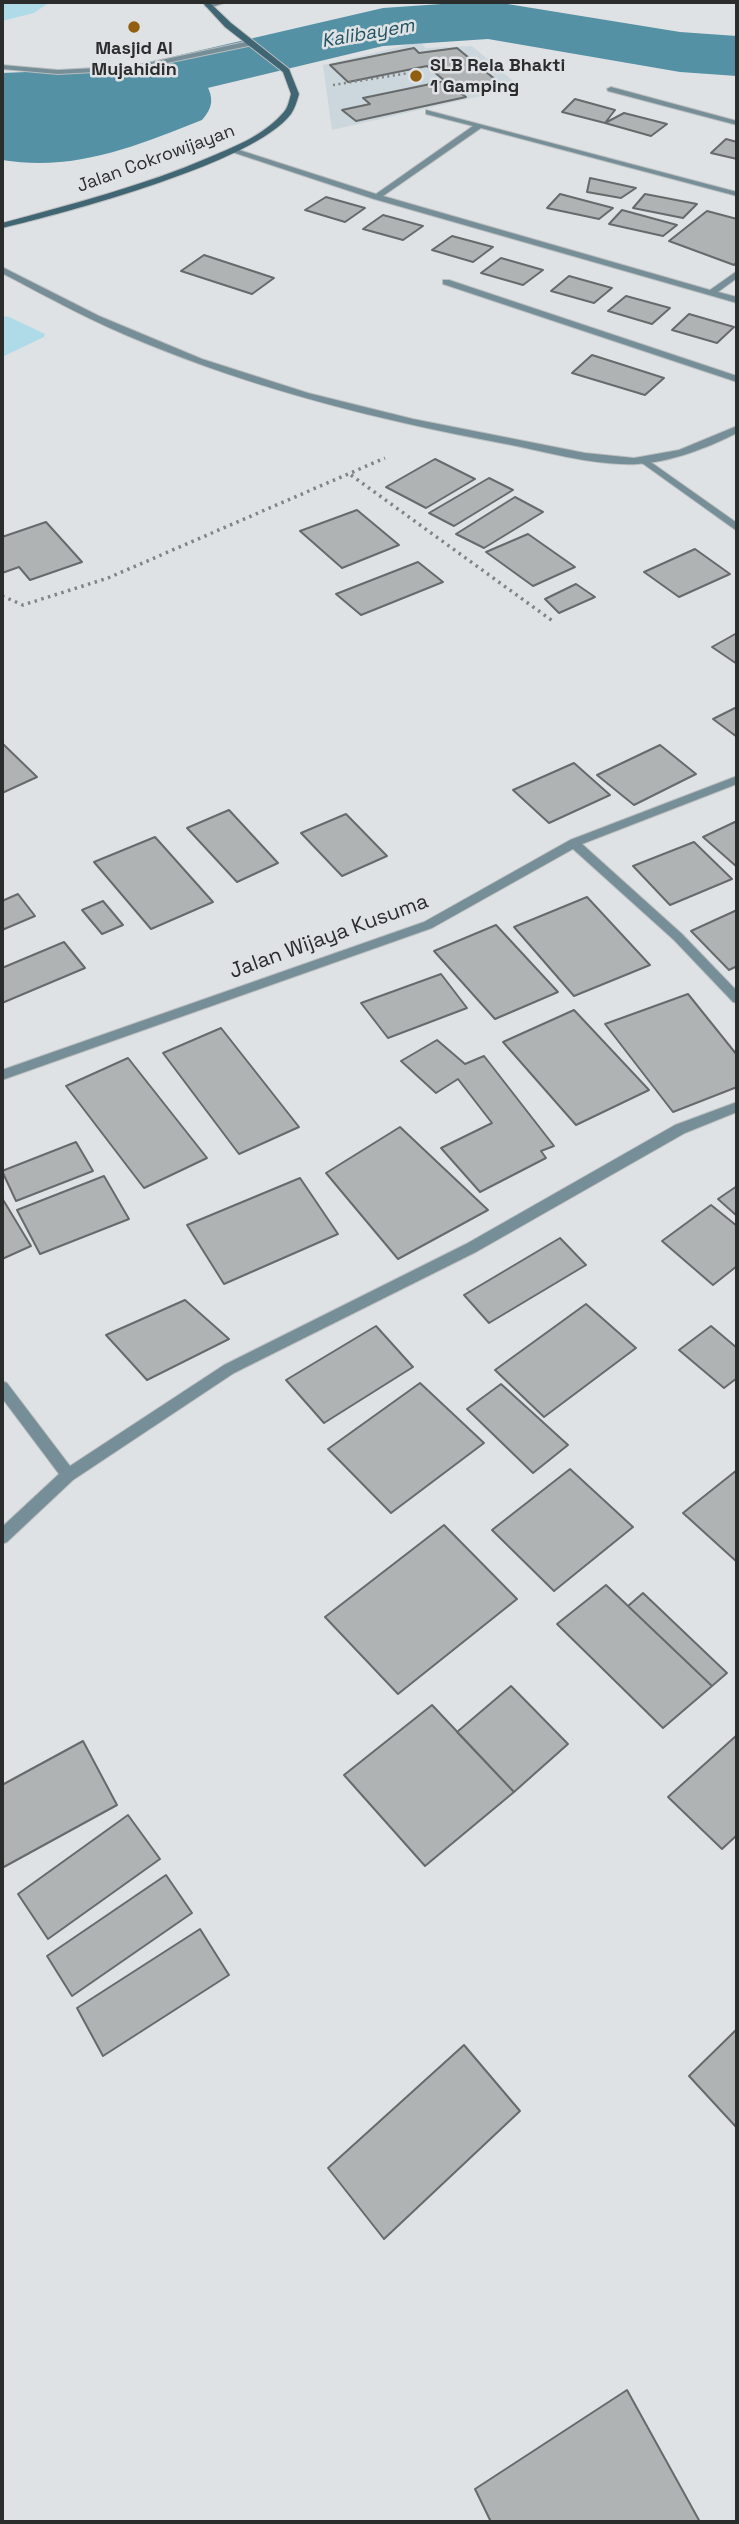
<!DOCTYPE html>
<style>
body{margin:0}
#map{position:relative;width:739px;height:2524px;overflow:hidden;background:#dfe2e4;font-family:"Space Grotesk",sans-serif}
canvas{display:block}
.frame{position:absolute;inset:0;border:4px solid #2b2d2d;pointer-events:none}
</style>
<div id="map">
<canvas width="739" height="2524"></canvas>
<div class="frame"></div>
</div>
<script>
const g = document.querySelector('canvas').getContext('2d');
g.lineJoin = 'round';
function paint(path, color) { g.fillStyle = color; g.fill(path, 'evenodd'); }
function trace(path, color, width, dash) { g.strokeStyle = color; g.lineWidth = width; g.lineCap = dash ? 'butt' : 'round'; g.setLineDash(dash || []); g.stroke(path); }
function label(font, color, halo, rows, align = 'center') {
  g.font = font + ' "Space Grotesk",sans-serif'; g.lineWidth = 5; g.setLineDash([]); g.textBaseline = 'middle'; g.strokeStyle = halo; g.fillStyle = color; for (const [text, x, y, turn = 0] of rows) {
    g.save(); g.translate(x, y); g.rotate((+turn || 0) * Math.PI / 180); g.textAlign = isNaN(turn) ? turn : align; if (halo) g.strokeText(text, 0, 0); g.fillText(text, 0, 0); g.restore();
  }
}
paint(new Path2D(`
 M420,42L426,48L472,46L520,87L332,130L323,65Z`), '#cbd7dc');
paint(new Path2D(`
 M2,2H50L34,13L2,21Z
 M2,316L9,317L45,334L44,337L2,357Z`), '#afdae8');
paint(new Path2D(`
 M275,51L263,73L206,84C214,98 213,108 202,120C136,146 75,172 2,160V75L71,82L192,69L235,56Z`), '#5491a5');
paint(new Path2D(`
 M471,2H495L680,32L737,36V76L680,72L488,39L383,46L124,108L2,113V73L124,68L383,8Z`), '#5491a5');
const building = new Path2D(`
 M414,48L419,53L457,48L502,85L462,94L466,97L356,121L342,110L370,104L363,98L445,81L427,66L348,82L330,65Z
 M575,99L615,110L605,123L562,112Z
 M624,113L667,124L651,136L605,123Z
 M726,139L737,142V159L711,153Z
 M590,178L636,188L621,198L587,192Z
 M560,194L613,208L599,219L547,208Z
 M645,194L697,204L683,218L633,208Z
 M326,197L365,208L345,222L305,210Z
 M622,210L677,225L663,236L609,224Z
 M707,211L737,219V262L734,265L669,241Z
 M383,215L423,226L403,240L363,229Z
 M452,236L493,247L473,262L432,250Z
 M204,255L274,278L252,294L181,271Z
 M501,258L543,270L523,285L481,273Z
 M569,276L612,288L594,303L551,291Z
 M626,296L670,308L652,324L608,311Z
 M689,314L734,327L717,343L672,330Z
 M592,355L664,378L645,395L572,373Z
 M435,459L475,479L426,508L386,487Z
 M489,478L513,490L454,526L429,513Z
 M515,497L543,512L484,548L456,534Z
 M357,510L399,545L342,568L300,531Z
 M46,522L82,562L30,580L19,567L2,573V537Z
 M528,534L575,567L533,586L486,552Z
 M695,549L730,574L679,597L644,572Z
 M418,562L443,582L361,615L336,594Z
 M576,584L595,597L559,613L545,599Z
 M737,633V664L712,647Z
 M737,707V737L713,719Z
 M2,743L37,777L2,793Z
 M660,745L696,774L634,805L597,775Z
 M574,763L610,795L549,823L513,790Z
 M229,810L278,863L237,882L187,828Z
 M346,814L387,856L342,876L301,833Z
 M737,821V867L703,837Z
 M155,837L213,902L151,929L94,862Z
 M694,842L732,879L670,905L633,866Z
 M18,894L35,916L2,930V901Z
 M587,897L650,965L574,996L514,927Z
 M103,901L123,925L102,934L82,910Z
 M737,910V966L729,970L691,931Z
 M496,925L558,992L495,1019L434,951Z
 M64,942L85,968L2,1003V968Z
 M441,974L467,1008L388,1038L361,1003Z
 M688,994L737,1055V1087L673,1112L605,1024Z
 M574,1010L649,1090L576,1125L503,1042Z
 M221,1028L299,1127L239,1154L163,1053Z
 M437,1040L465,1064L484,1056L554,1146L541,1151L546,1158L480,1192L441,1148L492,1123L458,1079L436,1093L401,1061Z
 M128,1058L207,1158L144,1188L66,1086Z
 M400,1127L488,1210L398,1259L326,1173Z
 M76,1142L93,1171L16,1201L2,1171Z
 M104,1176L129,1219L40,1254L17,1210Z
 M300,1178L338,1234L224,1284L187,1225Z
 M737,1186V1216L718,1199Z
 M2,1198L31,1246L2,1259Z
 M711,1205L737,1226V1266L713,1285L662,1241Z
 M560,1238L586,1265L489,1323L464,1295Z
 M185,1300L229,1339L147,1380L106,1335Z
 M586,1304L636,1348L544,1417L495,1370Z
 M376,1326L413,1367L324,1423L286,1380Z
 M711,1326L737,1348V1378L724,1388L679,1350Z
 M420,1383L484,1443L391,1513L328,1449Z
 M501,1384L568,1445L533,1473L467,1409Z
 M570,1469L633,1527L554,1591L492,1530Z
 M737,1470V1562L683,1513Z
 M444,1525L517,1599L398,1694L325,1617Z
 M606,1585L712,1686L663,1728L557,1624Z
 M643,1593L727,1673L712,1686L628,1606Z
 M511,1686L568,1744L514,1792L457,1732Z
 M432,1705L514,1792L425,1866L344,1775Z
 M737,1735V1835L722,1849L668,1797Z
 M83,1741L117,1805L2,1868V1785Z
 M128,1815L160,1859L48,1939L18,1894Z
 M166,1875L192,1913L72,1996L47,1956Z
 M200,1929L229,1975L103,2056L77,2008Z
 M737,2029V2128L689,2076Z
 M464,2045L520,2111L384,2239L328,2168Z
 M627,2390L700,2522H491L475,2489Z`);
paint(building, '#afb3b4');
trace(building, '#676a6b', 2);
const lane = new Path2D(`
 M250,41L254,43L253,45L133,70L58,74L2,69V65L58,70L133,66Z
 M645,458L737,523V531L642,463V459Z`);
const street = new Path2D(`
 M216,2H227L209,8L205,6Z
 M611,87L737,121V125L608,91L607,89Z
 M426,110L737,192V196L481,128L383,196L710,290L737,271V278L718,292L737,297V303L374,199L229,151L236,149L376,194L473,126L426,114Z
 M2,267L99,316L202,359L308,393L413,419L585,453L634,458L679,450L737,426V433C707,448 671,462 637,464C592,466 545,451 501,443C379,420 259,390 145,343C95,323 49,298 2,273Z
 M443,280H449L737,376V382L443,284Z
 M737,776V784L582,844L682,934L737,991V1003L733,1002L674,940L573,849L432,928L2,1080V1070L424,922L570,840Z
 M737,1102V1112L685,1133L476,1252L234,1373L73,1480L7,1542L2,1544V1527L59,1474L2,1398V1381L7,1383L70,1466L224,1365L466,1244L675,1125Z`);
const secondary = new Path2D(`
 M202,2H209L231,23L289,69L299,94C297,101 295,108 291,114C254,163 65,213 2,228V223C72,204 143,186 210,157C236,146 264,135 283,113C288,108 289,101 291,94L283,72L225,27Z`);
trace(lane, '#bbbebf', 2);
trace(street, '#bbbebf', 2);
trace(secondary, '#bbbebf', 2);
trace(new Path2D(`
 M333,85L422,71`), '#818485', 2.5, [2, 3.5]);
trace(new Path2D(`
 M351,475L554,622
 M2,596L23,605L108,578L385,458`), '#818485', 3.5, [2.5, 4.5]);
paint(lane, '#768e97');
paint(street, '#768e97');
paint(secondary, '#416673');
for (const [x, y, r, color] of [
 [134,27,7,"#925f10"],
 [416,76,7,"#925f10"]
]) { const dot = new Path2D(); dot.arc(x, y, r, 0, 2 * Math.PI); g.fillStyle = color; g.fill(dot); trace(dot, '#dfe2e4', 2.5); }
label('bold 18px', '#2b2d2d', '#dfe2e4', [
 ["Masjid Al",134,49],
 ["Mujahidin",134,70],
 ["SLB Rela Bhakti",430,66,"left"],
 ["1 Gamping",430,87,"left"]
]);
label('18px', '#2b2d2d', '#dfe2e4', [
 ["Jalan Cokrowijayan",156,159,-20]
]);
label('italic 19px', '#225464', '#dfe2e4', [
 ["Kalibayem",368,34,-10]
]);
label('21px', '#2b2d2d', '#dfe2e4', [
 ["Jalan Wijaya Kusuma",329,937,-20]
]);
</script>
